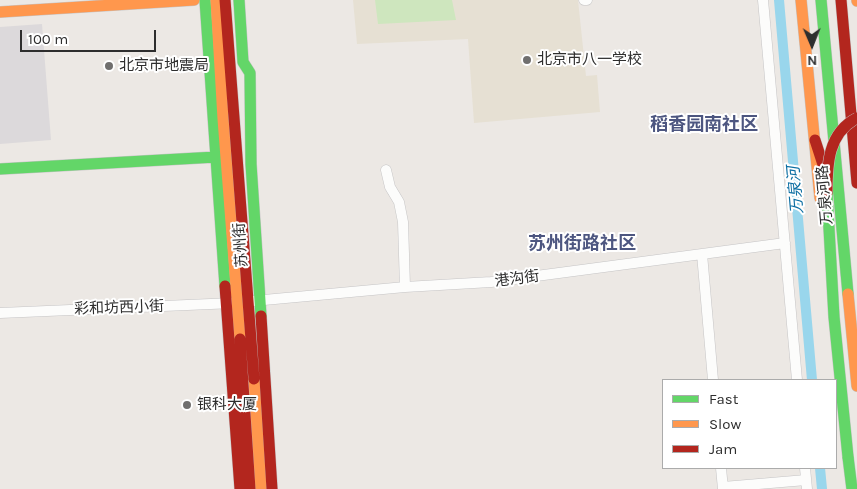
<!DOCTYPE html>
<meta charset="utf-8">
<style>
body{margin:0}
#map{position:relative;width:857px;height:489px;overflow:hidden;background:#ece8e4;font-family:Karla,sans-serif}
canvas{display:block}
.legend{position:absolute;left:662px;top:379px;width:175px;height:90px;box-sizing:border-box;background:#fff;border:1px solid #ababab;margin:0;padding:6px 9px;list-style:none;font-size:15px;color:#2e2e2e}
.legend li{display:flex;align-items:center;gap:10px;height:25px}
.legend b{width:25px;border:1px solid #ababab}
.north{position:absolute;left:787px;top:20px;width:50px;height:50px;-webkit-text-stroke:4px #fff;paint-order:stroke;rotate:179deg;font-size:14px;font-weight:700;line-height:20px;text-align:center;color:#2e2e2e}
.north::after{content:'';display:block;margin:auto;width:18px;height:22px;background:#2e2e2e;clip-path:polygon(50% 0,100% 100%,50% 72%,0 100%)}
.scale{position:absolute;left:20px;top:30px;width:136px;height:22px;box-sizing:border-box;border:2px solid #2e2e2e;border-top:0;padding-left:6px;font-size:15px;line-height:18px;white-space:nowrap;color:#2e2e2e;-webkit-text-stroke:4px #fff;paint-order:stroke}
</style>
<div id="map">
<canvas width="857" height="489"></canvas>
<ul class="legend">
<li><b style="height:6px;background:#63d668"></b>Fast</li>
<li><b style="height:6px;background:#ff974d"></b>Slow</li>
<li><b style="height:6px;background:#b3261e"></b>Jam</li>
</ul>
<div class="north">N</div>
<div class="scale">100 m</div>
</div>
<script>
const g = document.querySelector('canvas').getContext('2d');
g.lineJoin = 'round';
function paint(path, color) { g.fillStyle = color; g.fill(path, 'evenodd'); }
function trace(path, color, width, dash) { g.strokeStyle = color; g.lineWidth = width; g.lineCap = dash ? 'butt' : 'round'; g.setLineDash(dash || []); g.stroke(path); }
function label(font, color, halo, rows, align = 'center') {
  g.font = font + ' Karla,"Noto Sans SC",sans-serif'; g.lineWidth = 4; g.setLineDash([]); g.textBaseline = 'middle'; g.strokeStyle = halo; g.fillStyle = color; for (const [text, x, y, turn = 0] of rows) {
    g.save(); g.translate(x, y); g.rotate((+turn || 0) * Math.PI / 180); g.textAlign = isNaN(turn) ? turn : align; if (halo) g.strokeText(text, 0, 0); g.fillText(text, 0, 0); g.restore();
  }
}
paint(new Path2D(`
 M42,24L51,140L0,144V27Z`), '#dcd9db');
paint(new Path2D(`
 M353,0H578L586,76L597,75L600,112L474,123L468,39L357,44Z`), '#e6e0d3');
paint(new Path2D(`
 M375,0H452L456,20L378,24Z`), '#cee6be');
trace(new Path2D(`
 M779,0L812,380
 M820,468L822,489`), '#99d6ec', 10);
const street = new Path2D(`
 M584,0H587
 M763,0L797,380
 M386,170L390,187L399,202L403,222L405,287
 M702,254L713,380
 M253,301L405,287L491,282L785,243
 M0,313L234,303
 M721,468L723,489
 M805,468L807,489
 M723,487L806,480`);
const fast = new Path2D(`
 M205,0L225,286
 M239,0L243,62L250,73L251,164L261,316
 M821,0L848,294
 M0,169L216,157
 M848,457L852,489`);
const slow = new Path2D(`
 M216,0L223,119L240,339
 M801,0L820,198
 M857,0V1
 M0,12L194,0
 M848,294L857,386
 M254,379L261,489`);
const jam = new Path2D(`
 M225,0L254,379
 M841,0L857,183
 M815,140L827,177
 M225,286L240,489
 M261,316L272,489
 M240,339L250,489`);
trace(street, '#c5c4c5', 11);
trace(fast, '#c5c4c5', 12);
trace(slow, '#c5c4c5', 12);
trace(jam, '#c5c4c5', 12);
trace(street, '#fcfcfb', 10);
trace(fast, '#63d668', 11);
trace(slow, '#ff974d', 11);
trace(jam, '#b3261e', 11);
const fastBridge = new Path2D(`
 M827,193L834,317L848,457`);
const jamBridge = new Path2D(`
 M827,193C827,164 828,133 857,118`);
trace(fastBridge, '#c6c5c4', 12, []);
trace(jamBridge, '#c6c5c4', 12, []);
trace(fastBridge, '#63d668', 11);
trace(jamBridge, '#b3261e', 11);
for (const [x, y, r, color] of [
 [527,60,5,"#706f6e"],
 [109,66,5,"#706f6e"],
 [187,405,5,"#706f6e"]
]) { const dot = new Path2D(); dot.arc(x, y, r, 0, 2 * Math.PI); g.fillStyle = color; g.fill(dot); trace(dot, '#fff', 2); }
label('15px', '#2e2e2e', '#fff', [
 ["北京市八一学校",537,60],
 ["北京市地震局",119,66],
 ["银科大厦",197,405]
], 'left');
label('15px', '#2e2e2e', '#fff', [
 ["万泉河路",825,195,-95],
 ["苏州街",241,245,-94],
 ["港沟街",517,279,-7],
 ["彩和坊西小街",119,308,-2]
]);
label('italic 16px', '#0d6fa3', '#fff', [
 ["万泉河",796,190,-95]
]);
label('bold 18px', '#4d5680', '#fff', [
 ["稻香园南社区",704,125],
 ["苏州街路社区",582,244]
]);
</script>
